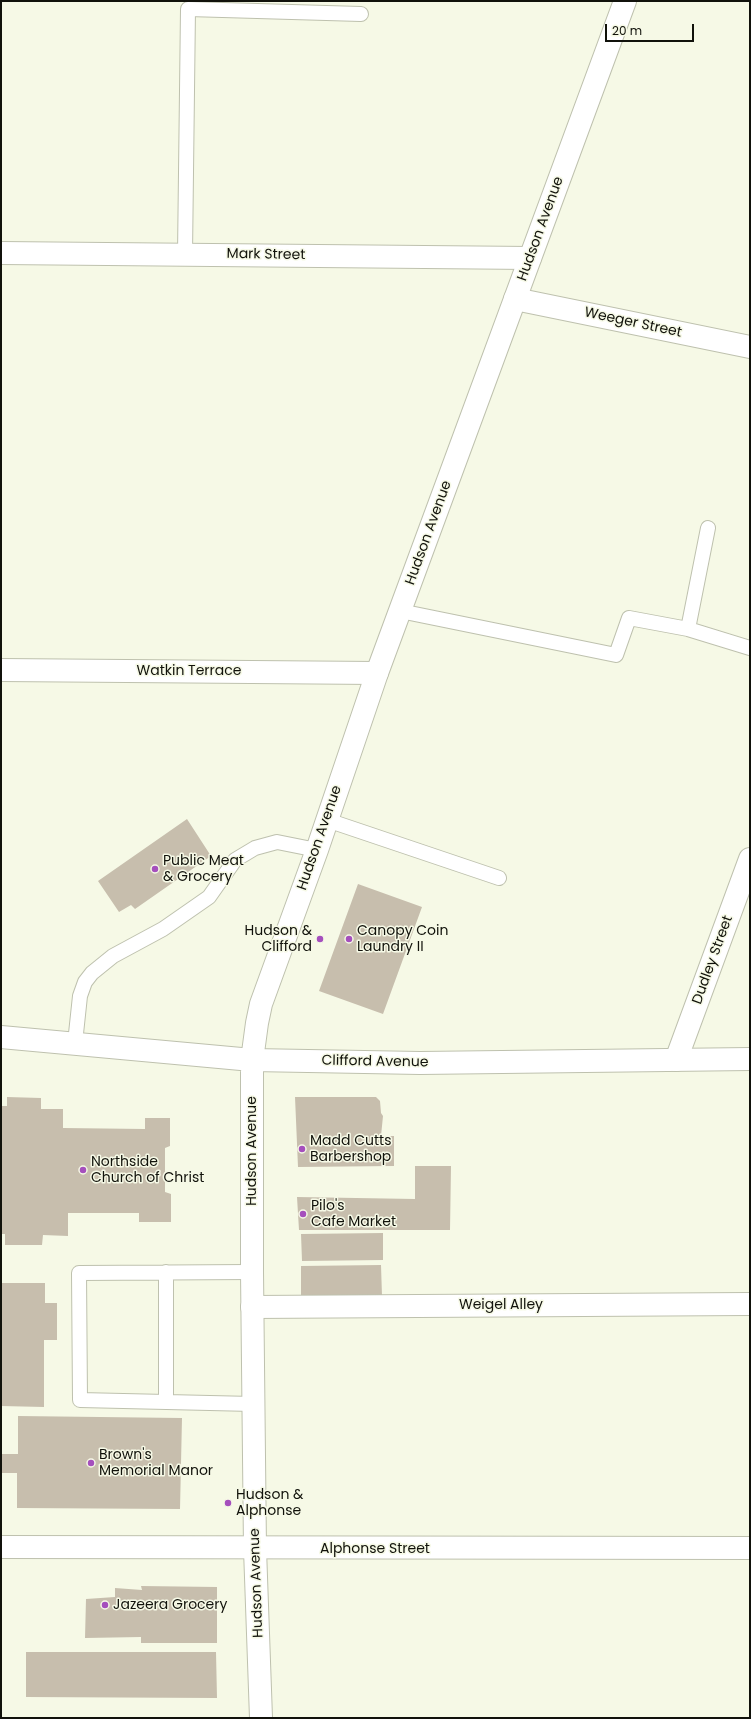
<!DOCTYPE html>
<style>
body{margin:0}
#map{position:relative;width:751px;height:1719px;overflow:hidden;background:#f6f9e6;font-family:Poppins,sans-serif}
canvas{display:block}
.frame{position:absolute;inset:0;border:2px solid #11120b;pointer-events:none}
.scale{position:absolute;left:605px;top:24px;width:89px;height:18px;box-sizing:border-box;border:2px solid #11120b;border-top:0;padding-left:5px;font-size:12px;line-height:14px;white-space:nowrap;color:#11120b;-webkit-text-stroke:3px #f6f9e6;paint-order:stroke}
</style>
<div id="map">
<canvas width="751" height="1719"></canvas>
<div class="frame"></div>
<div class="scale">20 m</div>
</div>
<script>
const g = document.querySelector('canvas').getContext('2d');
g.lineJoin = 'round';
function paint(path, color) { g.fillStyle = color; g.fill(path, 'evenodd'); }
function trace(path, color, width, dash) { g.strokeStyle = color; g.lineWidth = width; g.lineCap = dash ? 'butt' : 'round'; g.setLineDash(dash || []); g.stroke(path); }
function label(font, color, halo, rows, align = 'center') {
  g.font = font + ' Poppins,sans-serif'; g.lineWidth = 3; g.setLineDash([]); g.textBaseline = 'middle'; g.strokeStyle = halo; g.fillStyle = color; for (const [text, x, y, turn = 0] of rows) {
    g.save(); g.translate(x, y); g.rotate((+turn || 0) * Math.PI / 180); g.textAlign = isNaN(turn) ? turn : align; if (halo) g.strokeText(text, 0, 0); g.fillText(text, 0, 0); g.restore();
  }
}
paint(new Path2D(`
 M187,819L211,856L135,909L131,905L119,912L98,881Z
 M358,884L422,907L383,1014L319,991Z
 M7,1097L41,1098V1109H63V1128L145,1129V1118H170V1146L165,1148V1192L171,1194V1222H139V1213H68V1236L43,1235L42,1245H5V1234H1V1106H7Z
 M295,1097H376L380,1101L381,1113L383,1116L381,1136H394V1166L298,1167Z
 M415,1166H451L450,1230H299L297,1197L415,1199Z
 M383,1233V1260L302,1261L301,1234Z
 M381,1265L382,1296L301,1299V1266Z
 M1,1283H45V1303H57V1340H44V1407L1,1406Z
 M18,1416L182,1418L180,1509L17,1508V1473H1V1454H18Z
 M141,1586L217,1587V1643H141V1637L85,1638L86,1599L115,1597V1588L142,1590Z
 M26,1652H216L217,1698L26,1697Z`), '#c7bead');
const service = new Path2D(`
 M185,254L188,9L361,14
 M400,611L616,655L629,618L688,629L750,648
 M688,629L708,528
 M327,820L499,878
 M75,1043L80,996L85,982L92,973L113,956L163,929L209,897L235,860L255,848L277,842L317,850
 M252,1272L79,1273L80,1400L253,1404
 M166,1402V1272`);
const minor = new Path2D(`
 M1,253L530,258
 M515,299L750,347
 M1,670L377,673
 M676,1060L750,859
 M252,1307L750,1304
 M1,1547L750,1548`);
const secondary = new Path2D(`
 M1,1037L252,1060L420,1063L750,1059
 M261,1718L255,1549L252,1272V1060L257,1023L261,1004L317,850L377,673L625,1`);
trace(service, '#bec1ae', 16);
trace(minor, '#bec1ae', 24);
trace(secondary, '#bec1ae', 24);
trace(service, '#fff', 14);
trace(minor, '#fff', 22);
trace(secondary, '#fff', 22);
for (const [x, y, r, color] of [
 [155,869,4,"#a54fbd"],
 [320,939,4,"#a54fbd"],
 [349,939,4,"#a54fbd"],
 [302,1149,4,"#a54fbd"],
 [83,1170,4,"#a54fbd"],
 [303,1214,4,"#a54fbd"],
 [91,1463,4,"#a54fbd"],
 [228,1503,4,"#a54fbd"],
 [105,1605,4,"#a54fbd"]
]) { const dot = new Path2D(); dot.arc(x, y, r, 0, 2 * Math.PI); g.fillStyle = color; g.fill(dot); trace(dot, '#f6f9e6', 1.5); }
label('14px', '#11120b', '#f6f9e6', [
 ["Hudson Avenue",541,229,-70],
 ["Mark Street",266,255,1],
 ["Weeger Street",633,323,12],
 ["Hudson Avenue",429,533,-70],
 ["Watkin Terrace",189,671],
 ["Hudson Avenue",320,838,-71],
 ["Dudley Street",713,960,-70],
 ["Clifford Avenue",375,1062,1],
 ["Hudson Avenue",252,1151,-90],
 ["Weigel Alley",501,1305],
 ["Alphonse Street",375,1549],
 ["Hudson Avenue",257,1583,-92]
]);
label('14px', '#11120b', '#f6f9e6', [
 ["Public Meat",163,861],
 ["& Grocery",163,877],
 ["Hudson &",312,931,"right"],
 ["Clifford",312,947,"right"],
 ["Canopy Coin",357,931],
 ["Laundry II",357,947],
 ["Madd Cutts",310,1141],
 ["Barbershop",310,1157],
 ["Northside",91,1162],
 ["Church of Christ",91,1178],
 ["Pilo's",311,1206],
 ["Cafe Market",311,1222],
 ["Brown's",99,1455],
 ["Memorial Manor",99,1471],
 ["Hudson &",236,1495],
 ["Alphonse",236,1511],
 ["Jazeera Grocery",113,1605]
], 'left');
</script>
